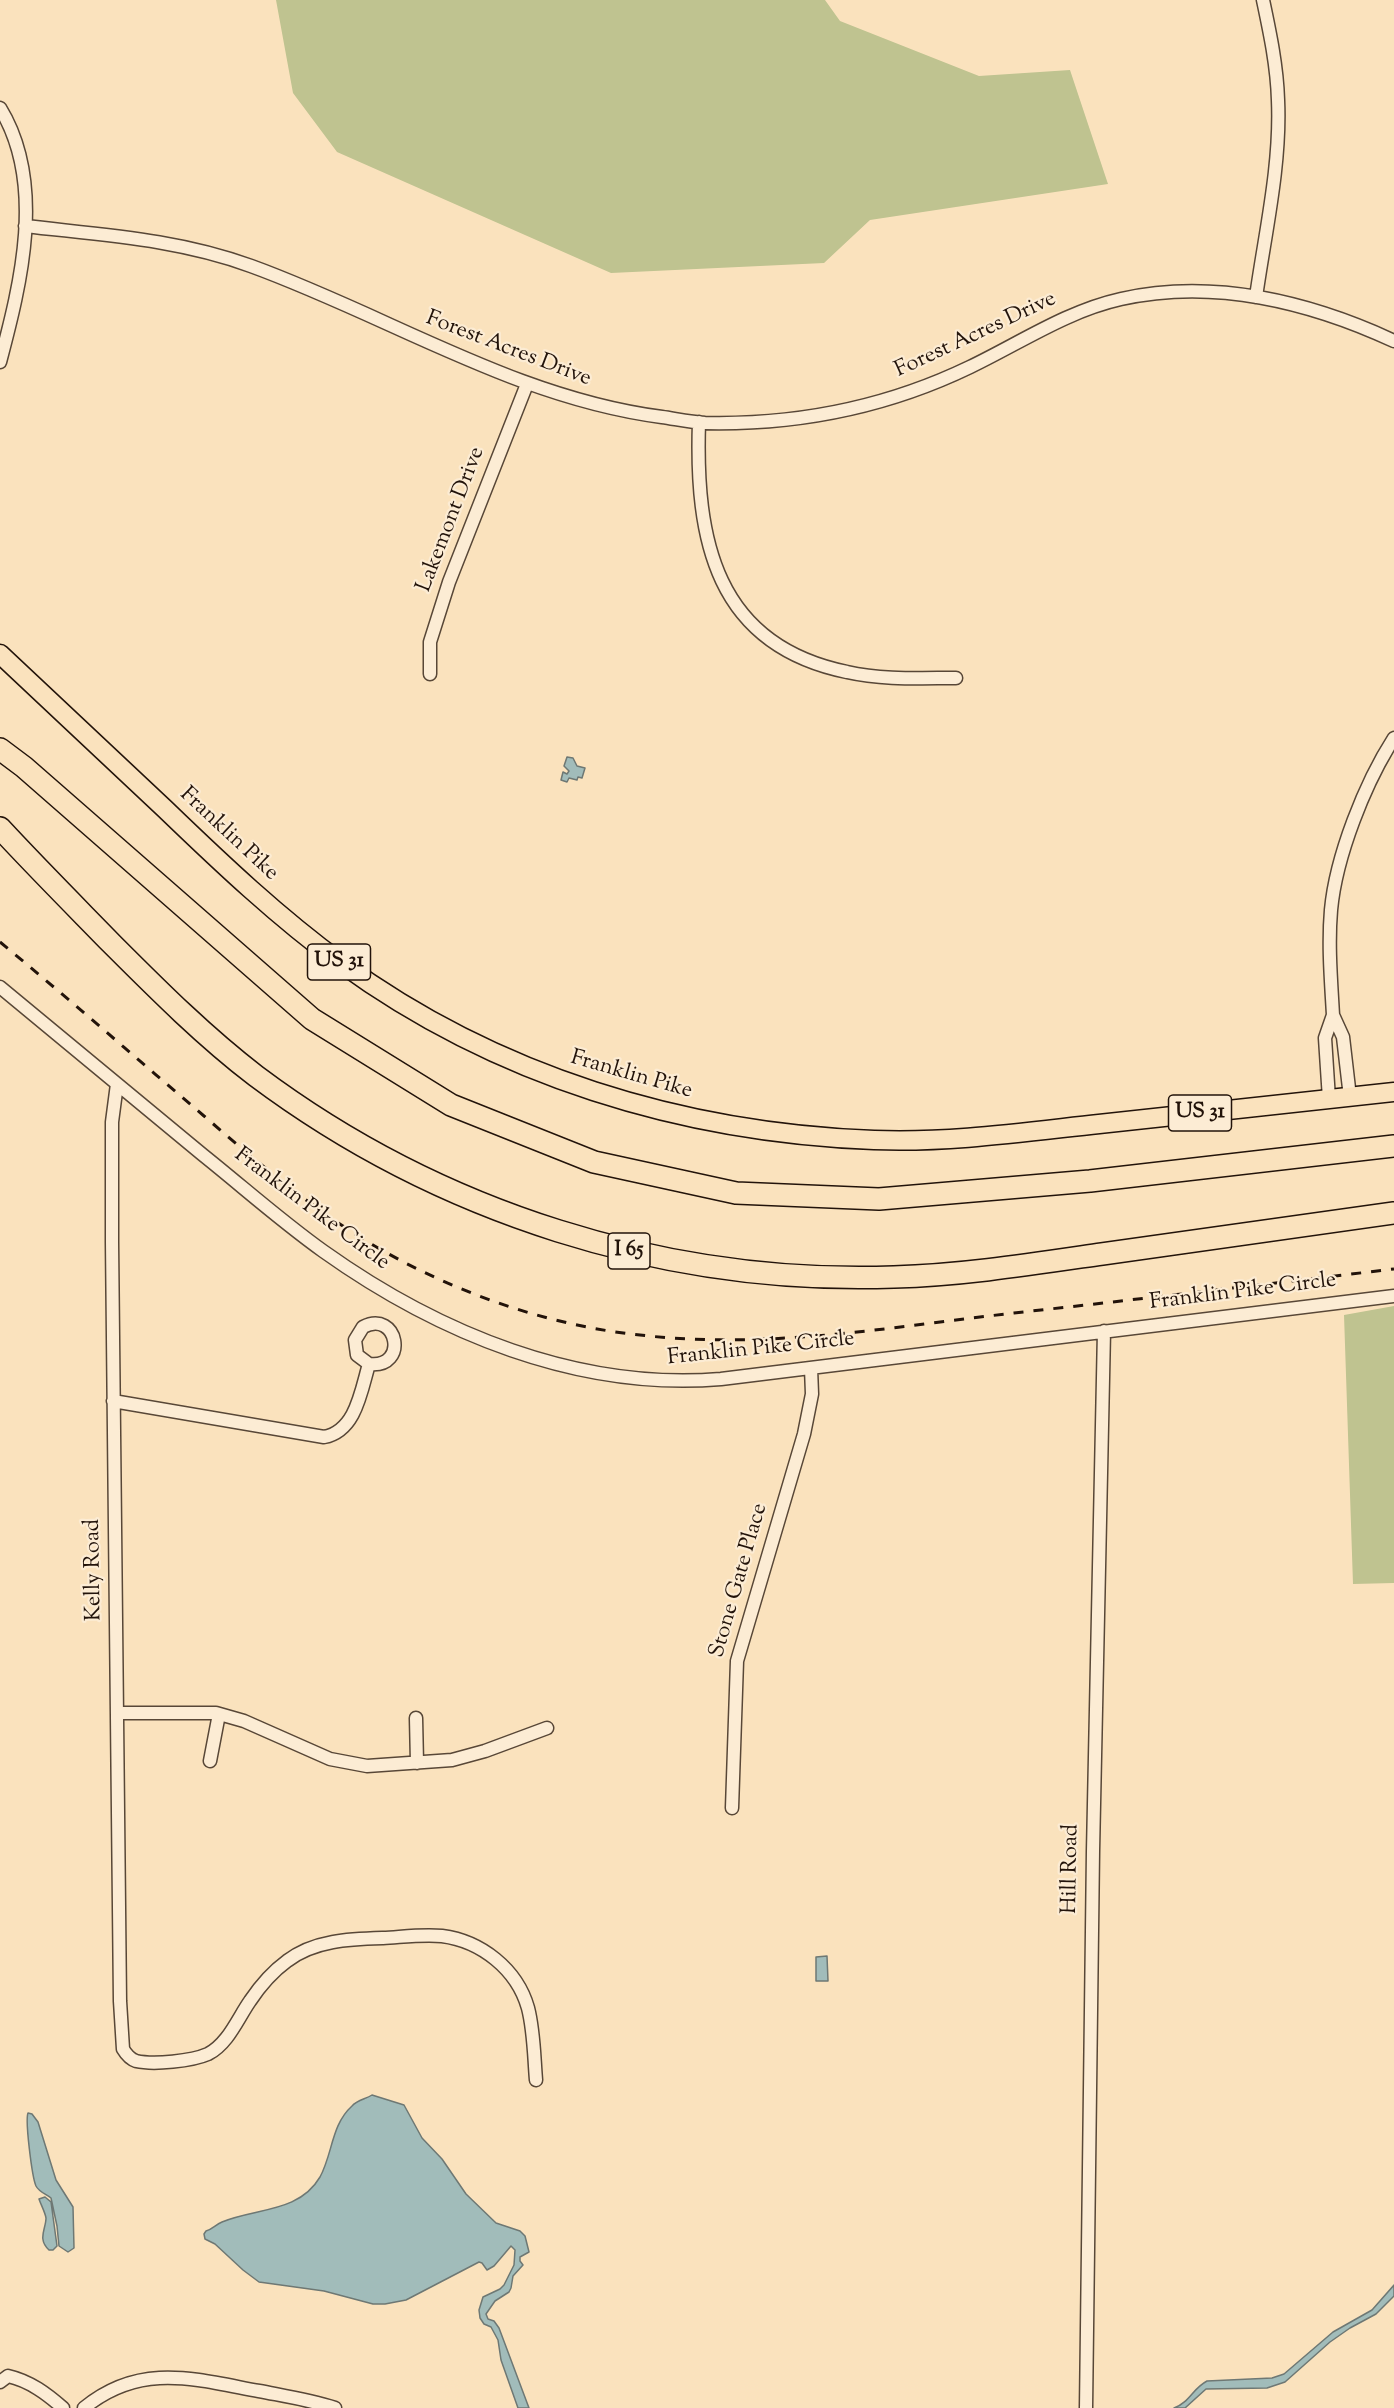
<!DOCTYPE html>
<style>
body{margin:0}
canvas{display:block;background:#fae2bd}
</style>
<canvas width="1394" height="2408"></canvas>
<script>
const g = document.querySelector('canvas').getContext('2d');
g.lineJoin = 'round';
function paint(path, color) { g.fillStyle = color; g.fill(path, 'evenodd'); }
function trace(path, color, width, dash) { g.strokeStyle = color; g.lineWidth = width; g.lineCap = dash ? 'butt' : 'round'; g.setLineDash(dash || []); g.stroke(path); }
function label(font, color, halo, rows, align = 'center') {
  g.font = font + ' "Sorts Mill Goudy",serif'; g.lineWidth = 4.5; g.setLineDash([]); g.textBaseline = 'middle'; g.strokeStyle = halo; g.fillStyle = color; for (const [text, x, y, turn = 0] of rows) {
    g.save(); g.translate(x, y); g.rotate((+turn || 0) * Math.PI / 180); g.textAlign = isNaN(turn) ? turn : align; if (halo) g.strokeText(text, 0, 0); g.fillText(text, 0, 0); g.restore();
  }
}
paint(new Path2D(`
 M276,0H825L840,21L979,76L1070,70L1108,184L870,220L824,263L611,273L337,152L293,93Z
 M1394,1306V1583L1353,1584L1344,1315Z`), '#bfc390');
const water = new Path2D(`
 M567,757L573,758L577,766L585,768L582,778L578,777L577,780L569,778L567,782L561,780L563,772L567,774L569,771L564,766Z
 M827,1956L828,1981H816V1957Z
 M372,2095L404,2105L422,2138L442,2159L466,2194L496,2223L520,2231L525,2236L529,2252L520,2257V2261L523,2265L513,2276L511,2288L509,2292L495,2301L486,2314L488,2319L494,2321L499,2328L529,2408H518L501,2360L498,2340L491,2327L484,2324L480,2318L479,2310L483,2297L500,2289L504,2285L514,2265L515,2250L511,2246L494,2266L487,2270L482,2263L479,2262L406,2300L385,2304H373L324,2291L259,2282L243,2270L215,2244L205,2239L204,2234L206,2231C213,2229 215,2225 222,2222C255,2208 299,2213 320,2177C333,2153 331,2125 352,2106C357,2100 366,2099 372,2095Z
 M28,2113L32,2114L38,2122L56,2180L73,2207L74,2248L68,2252L59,2246L57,2226L51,2198C46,2194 39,2192 36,2186C32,2177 25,2121 28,2113Z
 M45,2197L51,2202L57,2246L53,2250H49C37,2239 46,2229 46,2218C45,2212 41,2205 39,2199Z
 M1394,2285V2296L1376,2314L1350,2328L1330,2342L1285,2382L1267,2388L1206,2389L1185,2408H1174C1190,2402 1192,2389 1207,2381L1272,2378L1284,2374L1333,2332L1372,2310Z`);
paint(water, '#a1bcba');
trace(water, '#6e7874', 1.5);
const minor = new Path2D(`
 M0,108C46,183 21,283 0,362
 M25,226C102,235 178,239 251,266C389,316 515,398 662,417C676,419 691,422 705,423C797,425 887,407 970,367C1020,343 1067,311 1121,299C1213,278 1310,302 1394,341
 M1256,297C1265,233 1281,165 1278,100C1277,66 1270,33 1263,0
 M699,422C695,539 715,645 847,672C882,680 920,678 956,678
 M430,674V642L449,582L527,384
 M0,987C67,1043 135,1099 203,1155C243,1187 281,1221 323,1251C438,1333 578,1391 721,1379L1394,1296
 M1333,1015C1331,980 1328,945 1331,910C1336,856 1365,783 1394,738
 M117,1084L112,1122V1242L120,2001L123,2049C126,2054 130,2059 136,2061C154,2065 192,2061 208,2054C228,2044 238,2018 250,2001C260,1986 272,1972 287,1961C314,1940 350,1939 383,1938C402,1937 423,1934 442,1936C481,1941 517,1969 528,2008C534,2031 534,2056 536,2080
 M1329,1099L1325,1038L1333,1015L1343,1037L1350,1097
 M113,1401L324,1437C356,1431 361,1391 369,1364C409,1369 398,1309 363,1327L355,1340L357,1355L369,1364
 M118,1713H216L244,1721L330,1759L367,1766L452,1760L485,1751L547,1728
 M416,1718L417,1763
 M210,1761L219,1714
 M732,1808L737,1661L804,1434L812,1394L811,1368
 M0,2382L8,2376C30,2381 47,2394 63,2408
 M84,2408C140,2362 194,2379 259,2391C284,2396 310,2400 335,2408
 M1086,2408L1093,1851L1104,1331`);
const primary = new Path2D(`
 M0,654C55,706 110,757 165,809C221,863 278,917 341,963C496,1076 683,1133 874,1140C949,1143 1025,1132 1099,1124C1197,1113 1296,1103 1394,1092`);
const motorway = new Path2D(`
 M0,749L24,767L312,1019L451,1105L594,1162L736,1193L879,1199L1090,1181L1394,1146
 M0,828C37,868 75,906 113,945C159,991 205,1037 256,1076C439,1213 666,1285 894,1277C964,1275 1033,1264 1102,1254C1200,1240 1297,1226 1394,1213`);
trace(minor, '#584737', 15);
trace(primary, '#22130a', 21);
trace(motorway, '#22130a', 24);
trace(minor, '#fcecd4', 12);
trace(primary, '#fae2bd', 18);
trace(motorway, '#fae2bd', 21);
trace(new Path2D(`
 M0,942C69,999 136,1058 204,1116C262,1166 320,1216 387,1253C464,1296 553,1326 640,1335C765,1350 891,1327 1014,1313C1141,1299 1267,1284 1394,1269`), '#22130a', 3, [10, 10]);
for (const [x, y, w] of [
 [339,962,63],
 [1200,1113,63],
 [629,1251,42]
]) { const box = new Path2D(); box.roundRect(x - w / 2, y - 18, w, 36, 4.5); g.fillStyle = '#fcecd4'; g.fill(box); trace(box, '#22130a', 1.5); }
label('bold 21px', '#22130a', null, [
 ["US 31",339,962],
 ["US 31",1200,1113],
 ["I 65",629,1251]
]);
label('22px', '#22130a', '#fcecd4', [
 ["Forest Acres Drive",976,336,-25],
 ["Forest Acres Drive",508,350,21],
 ["Lakemont Drive",452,520,-69],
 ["Franklin Pike",228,835,43],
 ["Franklin Pike",631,1076,16],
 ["Franklin Pike Circle",311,1210,37],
 ["Franklin Pike Circle",1243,1293,-7],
 ["Franklin Pike Circle",761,1350,-6],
 ["Kelly Road",95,1570,-91],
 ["Stone Gate Place",740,1581,-74],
 ["Hill Road",1072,1869,-89]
]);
</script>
